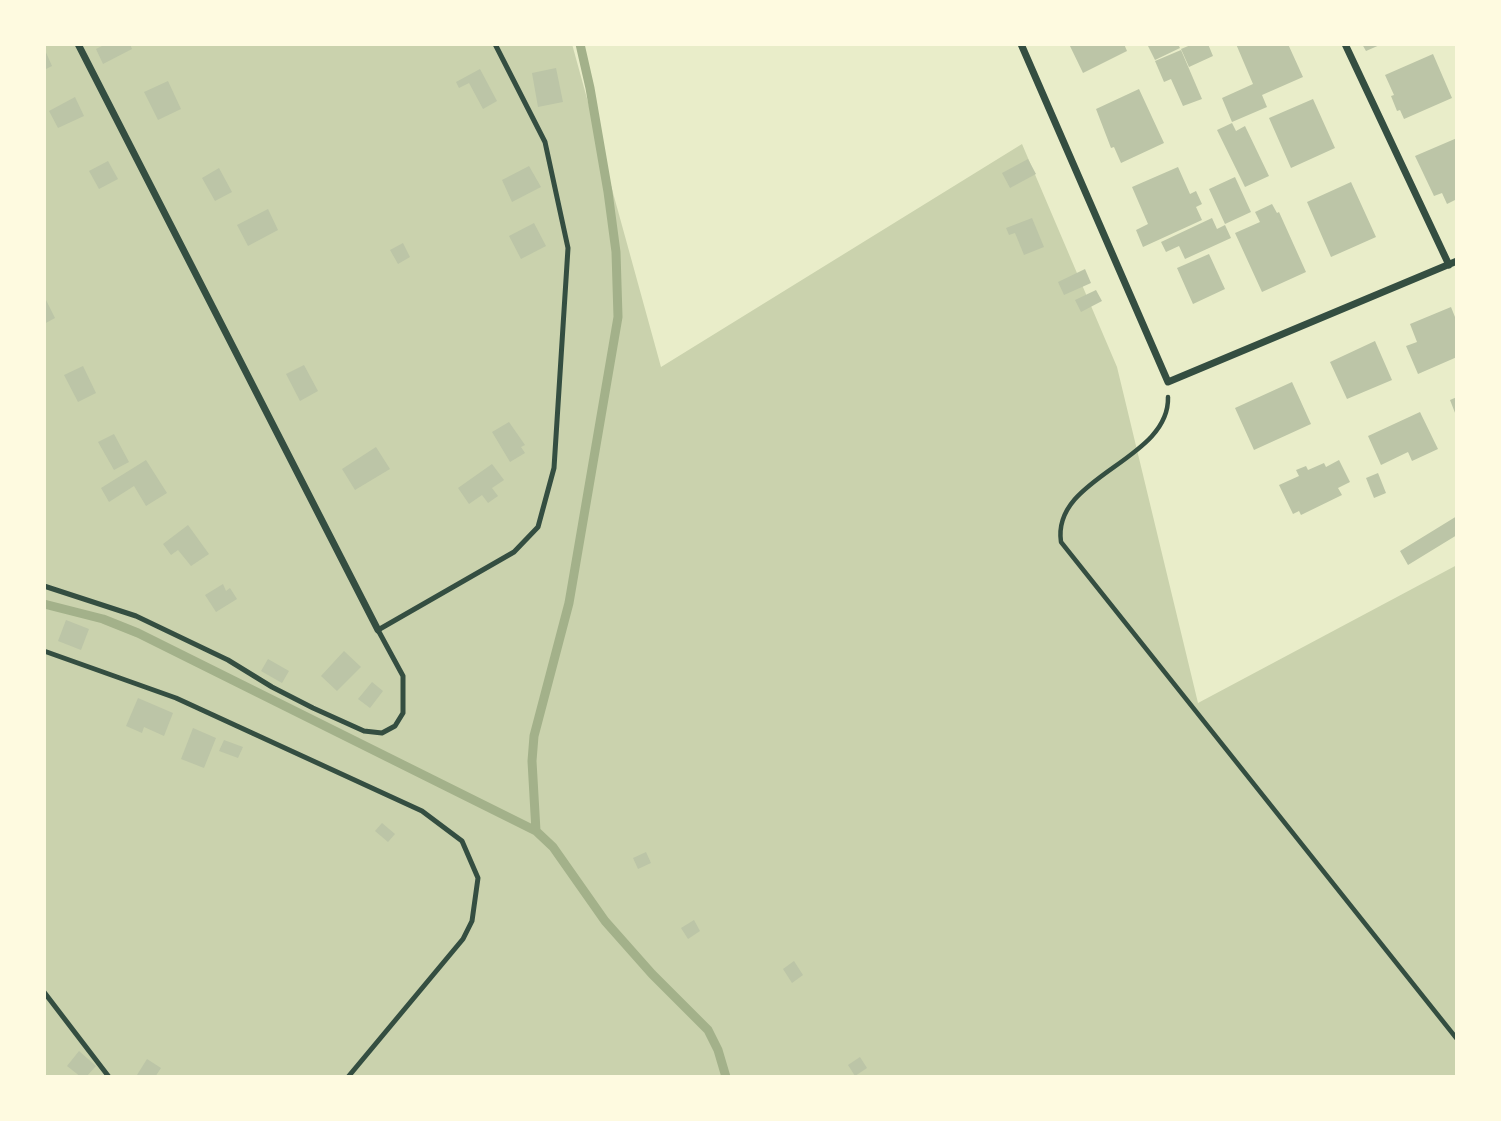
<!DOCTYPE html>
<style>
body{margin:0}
#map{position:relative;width:1501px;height:1121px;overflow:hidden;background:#e9edc9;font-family:Rubik,sans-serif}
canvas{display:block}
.frame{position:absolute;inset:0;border:46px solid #fefae0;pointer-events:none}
</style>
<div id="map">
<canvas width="1501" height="1121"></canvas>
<div class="frame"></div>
</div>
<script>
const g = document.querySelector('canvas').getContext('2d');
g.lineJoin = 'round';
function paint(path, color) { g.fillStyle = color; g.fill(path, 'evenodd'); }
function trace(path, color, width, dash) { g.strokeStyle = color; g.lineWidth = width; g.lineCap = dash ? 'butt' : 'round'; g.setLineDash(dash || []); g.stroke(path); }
paint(new Path2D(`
 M44,44H572L661,367L1022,144L1117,367L1198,703L1457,565V1077H44Z`), '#cad2ad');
trace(new Path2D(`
 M44,604L103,619L138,633L536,831L553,847L605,921L652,974L708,1030L718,1050L726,1077
 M536,831L532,761L534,736L569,603L618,317L616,252L608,192L590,88L580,44`), '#a3b18a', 9);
paint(new Path2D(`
 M103,44H130L132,49L103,64L96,49L104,45Z
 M1069,44H1124L1127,51L1083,73Z
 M1147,44H1178L1180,48L1155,60Z
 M1193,44H1208L1213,56L1189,67L1181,49Z
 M1236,44H1288L1303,77L1262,95L1267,107L1232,122L1222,98L1253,84Z
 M1362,44H1382L1366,51Z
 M44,48L52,66L44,70Z
 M1181,50L1202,99L1183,106L1171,79L1164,82L1155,61Z
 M1433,54L1452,98L1404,119L1400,110L1397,111L1391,96L1394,95L1385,75Z
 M556,68L563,102L538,107L532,73Z
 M480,69L497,101L483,109L469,83L459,88L456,82Z
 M168,81L181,109L158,120L144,92Z
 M1139,89L1164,143L1121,163L1114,147L1111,148L1096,109Z
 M75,97L84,116L58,128L49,111Z
 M1313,99L1335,148L1291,168L1269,118Z
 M1232,123L1236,131L1245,126L1269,176L1245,187L1217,130Z
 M1457,138V199L1447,204L1442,193L1434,196L1415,156Z
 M1028,159L1036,174L1010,188L1002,173Z
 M108,161L118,179L99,189L89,171Z
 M529,166L541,187L512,202L502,180Z
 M1178,167L1190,194L1196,191L1202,204L1196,207L1202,220L1143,247L1136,230L1148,224L1132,187Z
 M219,168L232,192L215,201L202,178Z
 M1235,177L1251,212L1225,224L1209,189Z
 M1351,182L1376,237L1331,257L1307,202Z
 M1272,204L1277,213L1279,212L1306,272L1262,292L1235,233L1260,222L1255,212Z
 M268,209L278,230L248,246L237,225Z
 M1032,218L1044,247L1024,255L1015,233L1009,235L1006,228Z
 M1212,218L1217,229L1225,225L1231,238L1185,259L1179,246L1166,252L1161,242Z
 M534,223L546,246L521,259L509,236Z
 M403,243L410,257L398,264L390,250Z
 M1209,254L1225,289L1193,304L1177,268Z
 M1085,269L1091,283L1064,295L1058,282Z
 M1096,290L1102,301L1081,312L1075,300Z
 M44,296L55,318L44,324Z
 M1451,307L1457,322V357L1418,374L1406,346L1417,342L1410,324Z
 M1375,341L1392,380L1347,399L1330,362Z
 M304,365L318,391L300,401L286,374Z
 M83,366L96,393L78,402L64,375Z
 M1292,382L1311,424L1254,450L1235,408Z
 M1457,397V418L1450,400Z
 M1420,412L1438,449L1412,461L1408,452L1381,465L1368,436Z
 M509,422L525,445L521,447L525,453L510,462L492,432Z
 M114,434L129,462L114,470L98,442Z
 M376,447L390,469L355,490L342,469Z
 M146,460L167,493L146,506L134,486L109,502L101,488Z
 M1339,460L1350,482L1338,488L1342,495L1301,515L1299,511L1293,514L1279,485L1299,476L1296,470L1306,466L1308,470L1324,463L1326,467Z
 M492,464L504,480L492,488L498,496L488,503L482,495L469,504L458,488Z
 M1378,473L1386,493L1374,498L1366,478Z
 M1457,516V535L1408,565L1400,551Z
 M188,525L209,554L191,566L178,550L171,555L163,544Z
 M223,584L226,591L230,588L237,599L216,612L205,595Z
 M66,620L89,629L81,650L58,641Z
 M344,651L361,667L337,691L321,676Z
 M268,659L289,671L282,683L261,671Z
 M372,682L383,691L370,708L358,699Z
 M138,698L173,713L164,736L144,727L142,733L126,726Z
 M193,728L216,738L204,768L181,759Z
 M224,740L243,747L238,758L219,751Z
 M382,823L395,834L388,842L375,831Z
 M646,852L651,863L638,869L633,858Z
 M694,920L700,931L688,939L681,928Z
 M794,961L803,975L792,983L783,969Z
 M79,1051L96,1066L86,1077H81L67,1066Z
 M860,1057L867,1068L855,1076L848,1065Z
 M147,1059L161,1068L155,1077H141L137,1075Z`), '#bcc5a7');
trace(new Path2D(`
 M1168,397C1170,461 1051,476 1061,542L1457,1039`), '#344e41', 4.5);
trace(new Path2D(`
 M44,586L136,616L228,660L272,687L313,708L364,731L382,733L395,726L403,713V676L378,630L514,552L538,527L554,468L568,248L545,142L495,44
 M44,651L176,698L422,811L462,841L478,878L472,921L463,939L348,1077
 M44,992L109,1077`), '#344e41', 5);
trace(new Path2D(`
 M78,44L378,630
 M1021,44L1168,382L1457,261
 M1345,44L1449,265`), '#344e41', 7);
</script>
